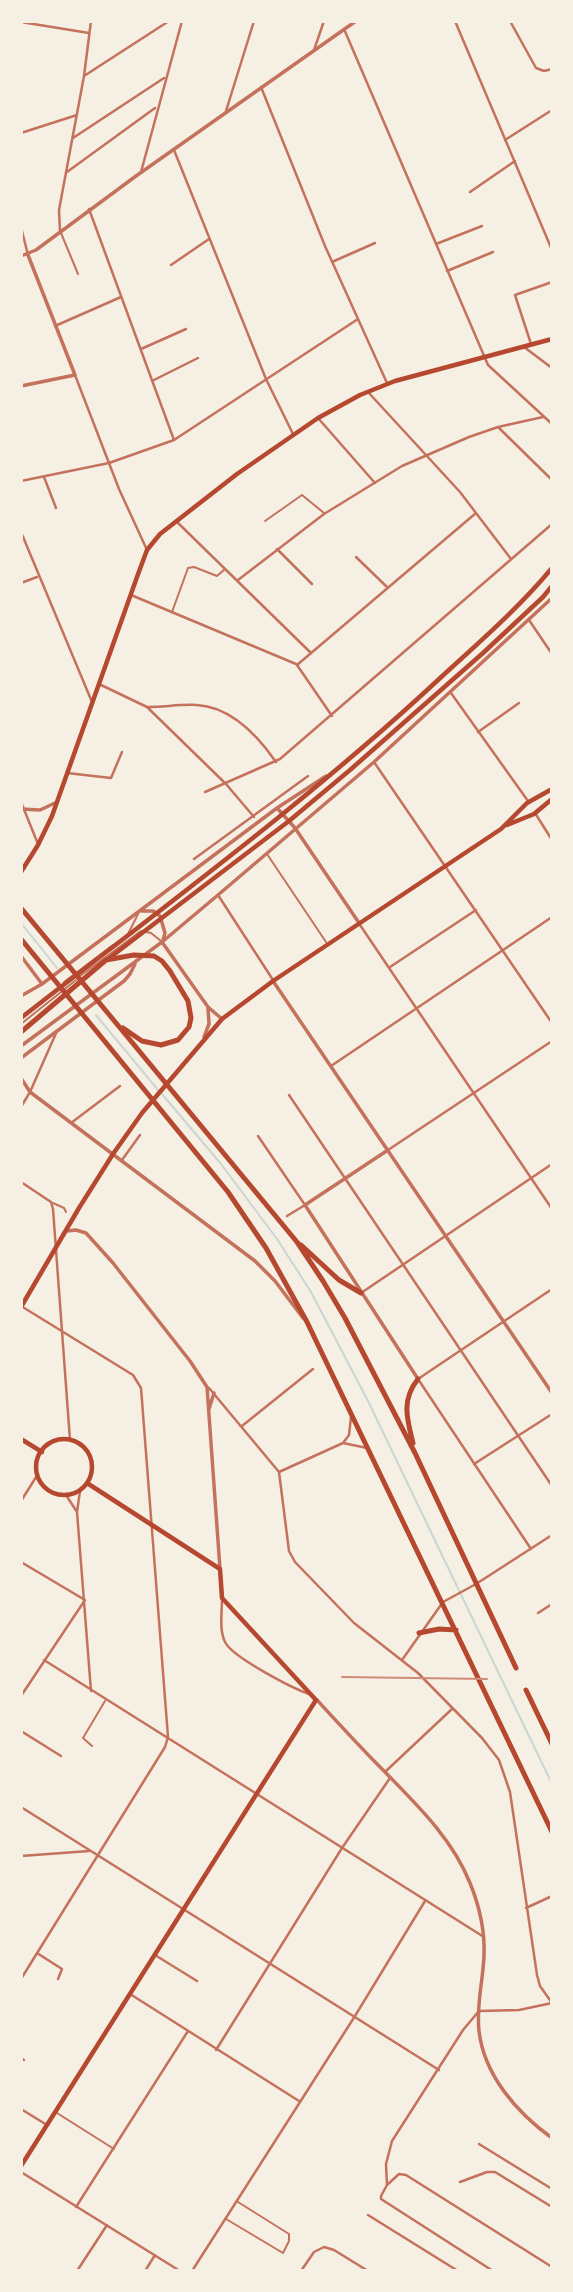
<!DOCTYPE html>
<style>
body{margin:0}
#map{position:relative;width:573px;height:2292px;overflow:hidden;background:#f6efe4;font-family:"Source Sans 3",sans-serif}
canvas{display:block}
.frame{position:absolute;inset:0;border:23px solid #f6efe4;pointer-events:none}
</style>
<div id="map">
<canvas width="573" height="2292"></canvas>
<div class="frame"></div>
</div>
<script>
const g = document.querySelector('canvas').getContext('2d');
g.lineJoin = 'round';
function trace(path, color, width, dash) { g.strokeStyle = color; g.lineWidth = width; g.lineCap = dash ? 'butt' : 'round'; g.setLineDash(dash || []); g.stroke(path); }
trace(new Path2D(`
 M21,923L57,968
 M96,1015L158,1090
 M162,1094L221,1164L277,1239L311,1292L368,1401L552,1784`), '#c9d6d2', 2);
trace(new Path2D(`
 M61,233L78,274
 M265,521L302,495L324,513
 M172,612L188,568L194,567L217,576L225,569
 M267,854L326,942
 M128,934L138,914
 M80,976L141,931L151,933L161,941
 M64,982L113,945
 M21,1024L76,980
 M53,1203L64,1208L66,1212
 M92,1746L83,1738L105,1701
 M57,2113L114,2149
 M226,2219L283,2253L289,2241V2234L238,2202`), '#c5725c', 2);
trace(new Path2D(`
 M455,21L552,250
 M510,21L536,68L544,71L552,69
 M21,22L89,33
 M344,29L488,365L552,424
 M314,50L324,21
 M84,76L169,21
 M261,87L325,246L387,383
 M226,111L254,21
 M21,133L77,115
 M73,138L164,78
 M505,140L552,110
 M174,150L266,379L293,434
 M67,172L155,108
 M141,172L182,21
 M470,192L515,161
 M89,209L174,440
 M21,227L28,255
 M60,231L59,210L84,76L91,21
 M436,244L482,226
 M332,262L375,243
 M171,265L209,239
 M447,271L493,252
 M55,326L121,297
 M531,344L515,295L552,282
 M524,347L552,368
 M141,349L186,329
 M75,375L119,489L147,550
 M152,381L198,358
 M368,392L460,492L511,559
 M318,418L375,483
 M498,427L552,480
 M44,477L56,508
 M21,481L109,463L174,440L358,319
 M176,521L311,653
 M21,532L92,702
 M277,549L312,584
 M356,557L388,588
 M238,580L324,514L402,466L469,437L498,427L543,417
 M21,583L37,577
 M131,595L296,664
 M529,620L552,654
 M297,665L476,513
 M297,665L332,716
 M99,684L147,707L226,784L254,817
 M451,693L528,801
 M147,707C164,707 181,704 197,705C231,707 258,736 276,762
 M478,732L519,703
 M374,762L552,1023
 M67,773L111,778L122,752
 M205,792L280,759L552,524
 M21,802L38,844
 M535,813L552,840
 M194,859L308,776
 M218,895L273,980
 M360,925L552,1209
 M390,967L476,910
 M331,1066L552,917
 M289,1095L552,1486
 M21,1107L30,1092L57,1031
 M71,1123L120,1086
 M258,1136L305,1205L287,1216
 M388,1150L552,1041
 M122,1160L140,1135
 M21,1182L51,1202L53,1209L70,1440
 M361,1293L552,1164
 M21,1306L133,1375L141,1388L168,1737L165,1747L21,1979
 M209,1388L279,1472L289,1551L295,1562L354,1623L418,1673L482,1738L499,1760L510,1792L537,1975L540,1986L552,2003
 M242,1426L313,1369
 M343,1443L367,1448
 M474,1464L552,1414
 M279,1472L343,1443L349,1435L351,1417
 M80,1491L77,1512L91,1691
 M66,1495L77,1512
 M21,1501L38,1474
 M531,1549L418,1379L552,1289
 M21,1562L85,1600L21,1696
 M222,1598C222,1612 219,1630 225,1642C232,1657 292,1688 309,1694
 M538,1613L552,1604
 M44,1660L484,1937
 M402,1660L443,1602L476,1584L552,1535
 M21,1731L61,1756
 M386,1771L452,1709
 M21,1807L439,2070
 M21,1856L89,1851
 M526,1908L552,1896
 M37,1953L62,1969L58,1979
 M155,1955L197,1981
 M130,1994L299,2101
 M216,2050L342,1848L390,1778
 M21,2058L24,2060
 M21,2109L47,2125
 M479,2144L552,2189
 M21,2172L180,2271
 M460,2182L487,2172H495L552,2207
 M387,2185L399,2174L406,2175L552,2267
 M76,2207L188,2031
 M368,2215L458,2271
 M77,2271L107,2225
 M145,2271L155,2255
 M192,2271L355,2016L425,1901
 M301,2271L314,2252L324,2247L334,2250L368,2271
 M493,2271L381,2199V2196L387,2185L386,2164L392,2141L463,2030L479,2011L519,2010L552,2003`), '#c5725c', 2.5);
trace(new Path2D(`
 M21,256L36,250L136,176L356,21
 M21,386L75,375L28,255
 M277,808L295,828L359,923
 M21,809L40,810L55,803
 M142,911H153L160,916L165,933L163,940
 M162,942L208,1007L222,1019
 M21,956L42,984
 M273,981L552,1393
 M21,996L42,984L277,808L326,776
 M204,1037L209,1024L208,1008
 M21,1046L162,942L218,895L374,762L552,598
 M21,1058L124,981L130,974L135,964
 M21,1078L30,1092L255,1261L275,1281L303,1318
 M388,1150L305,1205L418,1379
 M67,1231L76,1230L86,1233L113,1263L190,1361L207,1387L220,1569
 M209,1409L214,1393
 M317,1700C339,1724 360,1747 383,1770C416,1804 452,1838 470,1883C479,1905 485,1932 484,1956C483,1981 476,2006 479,2031C484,2075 517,2113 552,2138`), '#c5725c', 3.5);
trace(new Path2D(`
 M507,825L534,814L552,799
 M21,872L38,845L52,816L137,577L147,550L160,534L237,474L318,418L360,395L395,381L552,339
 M21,1307L79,1208L113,1154L142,1113L222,1019L273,981L501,829L527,803L552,789
 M21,1439L42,1452
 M36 1467a28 28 0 1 1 56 0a28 28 0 1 1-56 0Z
 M21,2166L316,1700L222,1598L220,1569L87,1483`), '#b5482f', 4.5);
trace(new Path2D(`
 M108,959L289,821L350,770L483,653L543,597L552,586
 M21,1018C162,908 307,802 438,680C477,644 518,609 552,568`), '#b5482f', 4.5);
trace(new Path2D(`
 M21,908L297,1242L323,1281L345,1318L415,1453L516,1668
 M21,939L228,1192L266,1248L307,1322L552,1832
 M21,1032L106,960L134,955L154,956L162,961L170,971L188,1001L191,1018L189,1027L178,1040L161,1045L142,1041L123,1028
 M301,1245L339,1280L361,1293
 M413,1443C407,1419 401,1400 418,1379
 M419,1633L439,1629L456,1630
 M526,1690L552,1744`), '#b5482f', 5);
trace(new Path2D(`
 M342,1677L487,1679`), '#cf8b77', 2);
</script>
